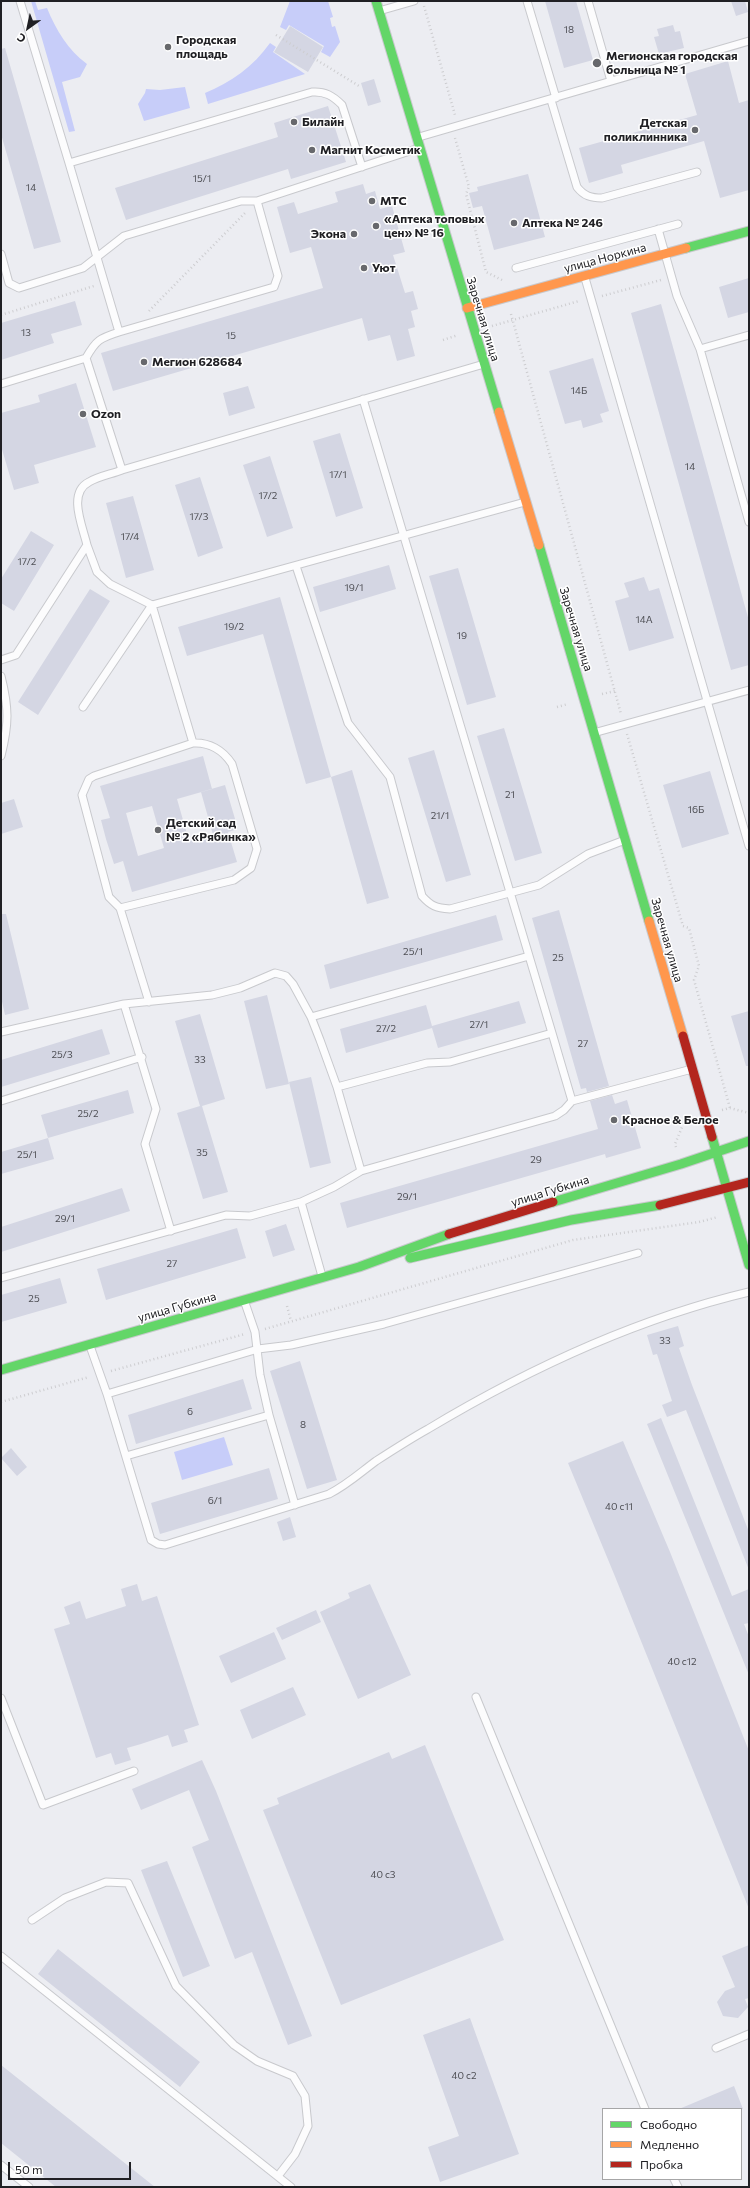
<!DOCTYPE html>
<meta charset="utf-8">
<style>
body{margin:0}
#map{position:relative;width:750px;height:2188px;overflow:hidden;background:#ecedf2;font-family:Commissioner,sans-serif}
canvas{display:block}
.frame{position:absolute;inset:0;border:2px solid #202024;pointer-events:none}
.legend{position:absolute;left:602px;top:2108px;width:140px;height:72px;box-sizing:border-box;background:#fff;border:1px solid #a6a6a7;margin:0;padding:5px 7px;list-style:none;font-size:12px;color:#202024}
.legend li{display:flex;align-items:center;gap:8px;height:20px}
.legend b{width:20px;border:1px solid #a6a6a7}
.north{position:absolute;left:8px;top:8px;width:40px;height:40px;-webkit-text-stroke:3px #fff;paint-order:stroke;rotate:213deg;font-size:11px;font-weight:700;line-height:16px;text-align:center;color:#202024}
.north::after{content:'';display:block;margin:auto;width:14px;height:18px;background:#202024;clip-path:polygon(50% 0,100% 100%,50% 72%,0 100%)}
.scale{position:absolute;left:8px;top:2162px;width:123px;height:18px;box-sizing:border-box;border:2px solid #202024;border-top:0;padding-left:5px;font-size:12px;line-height:14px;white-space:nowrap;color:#202024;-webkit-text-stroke:3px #fff;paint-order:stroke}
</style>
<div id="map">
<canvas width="750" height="2188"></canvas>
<div class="frame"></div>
<ul class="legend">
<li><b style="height:5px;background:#63d668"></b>Свободно</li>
<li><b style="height:5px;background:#ff974d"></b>Медленно</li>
<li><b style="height:5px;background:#b3261e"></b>Пробка</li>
</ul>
<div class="north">С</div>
<div class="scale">50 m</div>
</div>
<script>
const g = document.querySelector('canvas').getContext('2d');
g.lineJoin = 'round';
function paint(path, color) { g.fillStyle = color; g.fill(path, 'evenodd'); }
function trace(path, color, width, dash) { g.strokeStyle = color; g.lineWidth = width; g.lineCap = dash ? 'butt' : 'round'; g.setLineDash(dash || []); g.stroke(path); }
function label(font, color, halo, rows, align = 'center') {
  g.font = font + ' Commissioner,sans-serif'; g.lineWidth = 3; g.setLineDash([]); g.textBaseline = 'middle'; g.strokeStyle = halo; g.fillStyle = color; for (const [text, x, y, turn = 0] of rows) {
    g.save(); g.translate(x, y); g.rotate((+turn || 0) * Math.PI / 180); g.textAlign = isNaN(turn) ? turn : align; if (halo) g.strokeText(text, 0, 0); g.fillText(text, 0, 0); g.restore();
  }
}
paint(new Path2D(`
 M31,1H35L38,10L47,8C56,30 68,50 87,64L80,77L62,82L75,131L69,132Z
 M290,1H328L333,17L330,18L332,27L335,26L340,42L330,57L321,52L324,46L289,25L286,30L280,27Z
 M270,43L276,47L273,52L305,74L208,104L205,93C231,82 253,67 270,43Z
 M185,87L190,108L144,121L138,104L145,93L146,89L160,90Z
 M224,1437L233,1465L182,1480L174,1452Z`), '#c7cdf9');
paint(new Path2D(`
 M545,1H576L593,60L564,68Z
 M731,1H745L748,12L736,16Z
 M673,25L675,32L680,31L684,48L659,54L654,37L659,36L657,29Z
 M290,26L323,47L308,72L274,52Z
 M5,48L61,242L34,249L1,134V49Z
 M728,61L739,103L749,100V190L720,198L704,141L621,165L623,173L589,183L579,148L697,115L685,74Z
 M374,79L381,102L368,106L361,83Z
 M328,106L346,162L291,179L288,169L126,220L115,188L278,137L274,123Z
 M528,174L545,237L494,250L482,206L473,208L469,193L478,191L477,187Z
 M363,184L366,194L375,191L380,209L392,206L405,252L393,255L405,293L413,291L418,309L411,311L415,327L408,329L415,356L397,361L390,335L368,341L362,318L113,391L101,353L323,288L311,247L290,253L277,207L294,202L298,214L338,202L335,192Z
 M749,278V312L728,318L719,287Z
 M75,301L82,325L51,334L54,343L1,360V323Z
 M661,304L749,621V665L731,670L631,313Z
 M593,358L609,411L600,414L603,422L583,428L581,420L565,424L549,371Z
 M76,383L96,447L34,465L39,483L14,490L1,446V413L40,402L38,395Z
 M248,386L255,408L229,416L223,393Z
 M340,433L363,508L336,517L313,441Z
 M270,456L293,528L267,537L243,465Z
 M200,477L223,548L198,557L175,485Z
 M133,496L154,570L126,578L106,503Z
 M31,531L54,545L14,611L1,603V579Z
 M389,565L396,589L320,612L313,587Z
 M458,568L496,697L467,705L429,576Z
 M644,577L649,591L659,588L674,638L629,651L615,601L629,597L624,583Z
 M90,589L110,601L38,715L18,702Z
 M280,597L331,777L306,784L263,634L187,656L178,627Z
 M504,728L542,853L515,861L477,736Z
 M434,750L471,875L446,882L408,758Z
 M203,756L212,789L177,799L189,841L213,835L201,792L225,785L238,829L228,832L237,862L132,892L123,861L114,864L106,839L101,820L110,818L100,786ZM152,806L164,848L138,856L126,813Z
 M352,770L389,898L367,904L331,777Z
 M710,771L729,834L682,848L663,785Z
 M14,799L23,827L1,834V803Z
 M559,910L609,1086L587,1092L586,1088L581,1089L532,918Z
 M1,914H6L29,1009L5,1015L1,997Z
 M496,915L503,940L330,989L324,965Z
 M267,995L289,1084L266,1089L244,1001Z
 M519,1001L526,1023L438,1048L432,1028L346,1053L340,1029L426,1005L432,1026Z
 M749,1011V1066H746L731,1016Z
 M200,1014L225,1099L202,1106L228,1192L203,1199L177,1113L200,1106L175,1021Z
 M102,1029L110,1054L1,1087V1060Z
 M311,1077L331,1163L310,1168L289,1082Z
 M128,1090L134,1113L48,1138L41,1115Z
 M612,1095L615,1104L627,1100L641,1148L606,1158L605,1154L347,1228L340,1203L598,1129L590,1101Z
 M48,1138L54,1159L1,1174V1152Z
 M122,1188L130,1211L1,1252V1227Z
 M286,1224L295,1250L273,1257L265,1231Z
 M237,1228L246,1258L106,1300L97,1269Z
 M60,1278L67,1303L1,1322V1295Z
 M678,1326L684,1346L679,1348L692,1385L749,1532V1570L686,1410L667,1417L662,1405L672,1401L657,1354L653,1355L647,1335Z
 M300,1361L337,1480L307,1489L270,1371Z
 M243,1379L252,1409L136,1444L128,1415Z
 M661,1418L732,1596L749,1589V1623L744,1624L749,1637V1675L647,1424Z
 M623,1441L670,1552L749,1751V1909L614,1574L568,1463Z
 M11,1448L27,1467L17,1476L1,1458Z
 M269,1468L278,1499L160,1534L151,1503Z
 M290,1517L296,1537L283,1541L277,1522Z
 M137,1584L142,1601L157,1596L199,1725L184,1730L188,1742L172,1747L168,1735L141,1744L127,1748L131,1760L115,1765L111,1753L96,1758L54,1629L70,1624L64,1607L80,1601L86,1619L126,1606L121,1589Z
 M370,1584L411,1675L358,1699L320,1612L350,1598L348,1593Z
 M316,1610L321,1622L282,1640L276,1628Z
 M274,1632L286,1659L231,1683L219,1656Z
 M293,1687L306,1715L252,1739L240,1710Z
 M425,1745L504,1940L341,2005L263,1810L279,1804L277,1798L389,1752L392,1759Z
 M202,1760L216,1791L312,2036L288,2045L252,1952L235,1959L192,1847L209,1840L189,1790L141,1810L132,1789Z
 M167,1861L210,1966L183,1977L141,1870Z
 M749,1945V1998L745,1999L748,2007L738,2018L723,2016L717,2002L725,1991L735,1987L722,1956Z
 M58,1949L200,2062L180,2087L38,1974Z
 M470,2018L519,2154L440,2182L428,2147L459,2136L423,2035Z
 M1,2065L155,2187H56L1,2143Z
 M734,2086L743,2109H679Z`), '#d4d6e3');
const lane = new Path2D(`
 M20,1L69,163
 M527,1L556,98
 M588,1L611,81
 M379,11L414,1
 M551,100L577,187C584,196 591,198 602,198L697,172
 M419,137L749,41
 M257,201L278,276L274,287L119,332L69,163L312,92C325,91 333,96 342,105L362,167
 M658,229L677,296L700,349L749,522
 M1,254L9,283L19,288L83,268L124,236L241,201H257L419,148
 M516,268L678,224
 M585,278L749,846
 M119,332C100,338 96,340 86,358L122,470L484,364
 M700,349L749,335
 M1,384L86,358
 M363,399L552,1033
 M87,545L97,572L110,584L152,605L193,743
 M296,566L348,723L390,777L422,896C431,906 436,908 450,909L539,885L588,854L625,840
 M1,660L16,655L87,545C83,527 67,493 89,482C99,476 112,474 122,470
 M1,676C9,708 9,724 1,756
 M83,707L152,605L525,502
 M597,732L749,690
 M120,908L234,880L251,868L257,849L232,764C223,750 209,742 193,743L94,776L89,779L82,795L109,897L120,908L149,1002
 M124,1004L156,1109L145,1144L171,1231
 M311,1017L529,956
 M1,1032L124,1004L212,995L240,988L275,973L286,976L293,984L311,1017L320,1040L337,1087L361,1171
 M337,1087L427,1063L450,1062L552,1033L572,1101
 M1,1101L142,1057
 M301,1202L334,1187L361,1171L555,1116L564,1110L572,1101L692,1069
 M1,1278L226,1215L250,1216L301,1202L322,1276
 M244,1300L255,1332L260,1375L269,1415L295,1505
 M90,1346L107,1394L151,1540L158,1544L165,1545L329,1494C347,1485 361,1472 376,1461C393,1450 410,1439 428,1429C528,1369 635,1319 749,1292
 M107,1394L258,1349L291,1345L384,1324L638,1253
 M126,1456L269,1415
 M476,1697L645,2109
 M1,1698L43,1805L134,1771
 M32,1920L65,1898L106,1882L128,1883L176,1986L234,2045L257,2061L293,2076L305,2096L308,2126L295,2154L278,2176
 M1,1956L291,2187
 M716,2048L749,2034
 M1,2165L29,2187
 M674,2179L678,2187`);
const fast = new Path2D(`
 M376,1L499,412
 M686,248L749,231
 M539,545L649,921
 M712,1137L749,1265
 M553,1202L681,1164L749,1141
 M410,1258L571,1220L660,1205
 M1,1370L359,1267L449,1234`);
const slow = new Path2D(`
 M467,308L686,248
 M499,412L539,545
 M649,921L683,1036`);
const jam = new Path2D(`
 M683,1036L712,1137
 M660,1205L749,1182
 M449,1234L553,1202`);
trace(lane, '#c8c9cd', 9);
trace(fast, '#c8c9cd', 11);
trace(slow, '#c8c9cd', 11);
trace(jam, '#c8c9cd', 11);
trace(new Path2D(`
 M424,6L455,115
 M276,35L359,86
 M455,138L469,187L466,194L486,272L502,280
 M602,296L661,280
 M149,311L245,213
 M511,314L621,714
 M1,315L94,286
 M492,326L579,301
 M443,340L458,335
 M602,694L615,691
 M557,707L568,704
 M627,734L683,926L689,928L699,966L694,980L730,1108
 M722,1110L730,1108L749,1113
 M676,1147L675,1144L685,1120L689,1119
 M287,1306L291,1321
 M265,1329L573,1240L699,1222L718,1217
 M111,1371L245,1334
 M1,1402L89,1377`), '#cdcdd0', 2.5, [1, 3]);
trace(lane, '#fcfcfd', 7);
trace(fast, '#63d668', 9);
trace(slow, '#ff974d', 9);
trace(jam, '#b3261e', 9);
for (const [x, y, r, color] of [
 [168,47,4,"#67686c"],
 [597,63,5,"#67686c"],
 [294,122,4,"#67686c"],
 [695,130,4,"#67686c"],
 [312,150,4,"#67686c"],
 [372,201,4,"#67686c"],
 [514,223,4,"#67686c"],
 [376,226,4,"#67686c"],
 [354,234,4,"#67686c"],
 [364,268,4,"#67686c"],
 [144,362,4,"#67686c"],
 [83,414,4,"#67686c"],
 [158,830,4,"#67686c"],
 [614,1120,4,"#67686c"]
]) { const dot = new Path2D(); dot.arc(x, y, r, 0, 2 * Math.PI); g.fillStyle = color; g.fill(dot); trace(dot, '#fff', 1.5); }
label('10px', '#4f5056', null, [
 ["18",569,30],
 ["15/1",202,179],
 ["14",31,188],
 ["13",26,333],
 ["15",231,336],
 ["14Б",579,391],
 ["14",690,467],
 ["17/1",338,475],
 ["17/2",268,496],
 ["17/3",199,517],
 ["17/4",130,537],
 ["17/2",27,562],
 ["19/1",354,588],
 ["14А",644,620],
 ["19/2",234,627],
 ["19",462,636],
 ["21",510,795],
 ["16Б",696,810],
 ["21/1",440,816],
 ["25/1",413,952],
 ["25",558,958],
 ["27/1",479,1025],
 ["27/2",386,1029],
 ["27",583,1044],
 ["25/3",62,1055],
 ["33",200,1060],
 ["25/2",88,1114],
 ["35",202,1153],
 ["25/1",27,1155],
 ["29",536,1160],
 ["29/1",407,1197],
 ["29/1",65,1219],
 ["27",172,1264],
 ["25",34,1299],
 ["33",665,1341],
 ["6",190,1412],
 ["8",303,1425],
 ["6/1",215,1501],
 ["40 с11",619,1507],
 ["40 с12",682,1662],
 ["40 с3",383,1875],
 ["40 с2",464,2076]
]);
label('bold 12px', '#202024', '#fff', [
 ["Городская",176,40],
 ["площадь",176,54],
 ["Мегионская городская",606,56],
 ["больница № 1",606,70],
 ["Билайн",302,122],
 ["Детская",687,123,"right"],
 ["поликлинника",687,137,"right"],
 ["Магнит Косметик",320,150],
 ["МТС",380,201],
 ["«Аптека топовых",384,219],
 ["цен» № 16",384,233],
 ["Аптека № 246",522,223],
 ["Экона",346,234,"right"],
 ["Уют",372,268],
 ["Мегион 628684",152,362],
 ["Ozon",91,414],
 ["Детский сад",166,823],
 ["№ 2 «Рябинка»",166,837],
 ["Красное & Белое",622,1120]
], 'left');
label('12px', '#202024', '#fff', [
 ["улица Норкина",605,258,-15],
 ["Заречная улица",483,319,73],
 ["Заречная улица",576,629,73],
 ["Заречная улица",667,940,74],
 ["улица Губкина",550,1191,-17],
 ["улица Губкина",177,1307,-16]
]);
</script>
